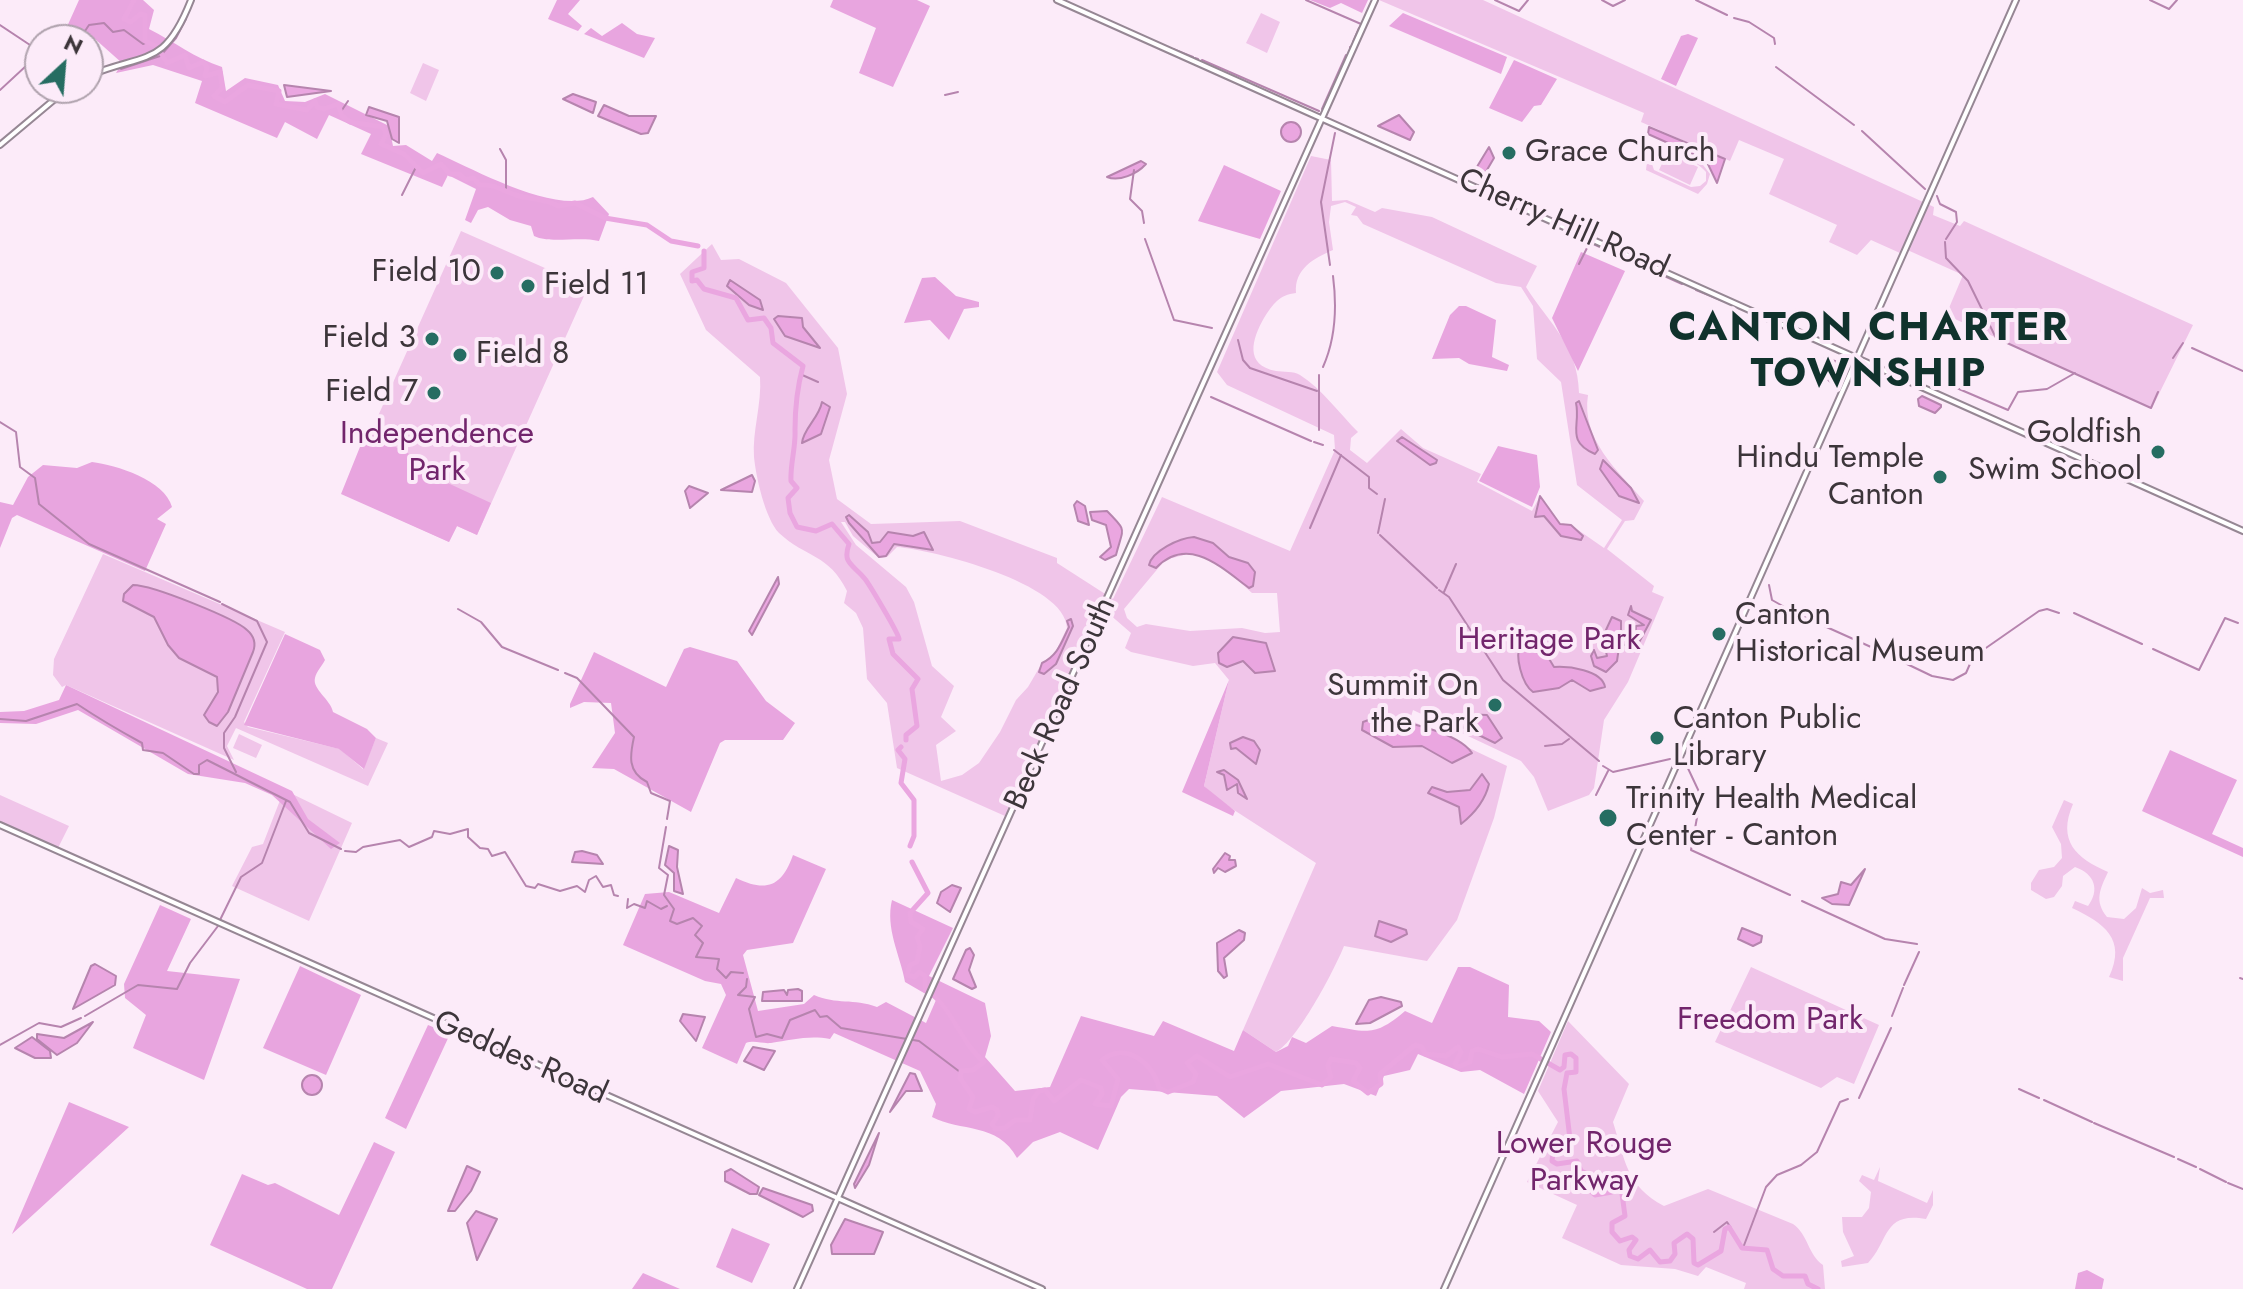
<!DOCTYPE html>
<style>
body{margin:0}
#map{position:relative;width:2243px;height:1289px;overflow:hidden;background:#fcebf9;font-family:Jost,sans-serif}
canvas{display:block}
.north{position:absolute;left:24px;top:24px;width:80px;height:80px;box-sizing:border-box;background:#fcebf9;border:2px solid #afa2ad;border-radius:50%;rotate:26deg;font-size:22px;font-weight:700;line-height:32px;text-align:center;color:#3c353a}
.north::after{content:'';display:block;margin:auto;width:28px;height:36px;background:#266d62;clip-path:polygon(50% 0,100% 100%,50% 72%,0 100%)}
</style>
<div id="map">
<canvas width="2243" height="1289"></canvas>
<div class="north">N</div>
</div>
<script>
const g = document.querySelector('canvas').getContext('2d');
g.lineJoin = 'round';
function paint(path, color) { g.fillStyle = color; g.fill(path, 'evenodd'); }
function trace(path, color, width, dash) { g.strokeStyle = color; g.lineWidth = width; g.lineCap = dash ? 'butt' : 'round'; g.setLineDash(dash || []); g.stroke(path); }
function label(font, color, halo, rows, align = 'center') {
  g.font = font + ' Jost,sans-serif'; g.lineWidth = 8; g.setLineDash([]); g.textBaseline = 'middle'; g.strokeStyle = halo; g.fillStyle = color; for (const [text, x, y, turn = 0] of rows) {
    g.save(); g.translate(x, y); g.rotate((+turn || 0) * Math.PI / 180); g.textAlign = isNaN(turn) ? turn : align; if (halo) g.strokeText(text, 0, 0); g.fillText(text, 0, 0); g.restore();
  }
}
paint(new Path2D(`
 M1379,0H1483L1934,207L1933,215L1960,226L1964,221L2193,325L2152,408L1946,315L1963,275L1903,248L1900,253L1871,240L1857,255L1829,242L1837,225L1769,194L1784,159L1739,140L1730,161L1641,122L1644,113Z
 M1261,13L1280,22L1267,53L1246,43Z
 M423,63L439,70L426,101L410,93Z
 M1661,146L1700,161L1710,174L1707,184L1698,194L1646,170L1648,153ZM1657,150C1672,149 1697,161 1706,172V181L1700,186L1691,187L1654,170L1650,158Z
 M1667,153L1698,167L1690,185L1659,170Z
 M1311,156L1331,160L1332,201L1347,200L1375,212L1382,208L1432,217L1537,266L1526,287C1550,325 1578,345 1579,393L1588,395C1581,439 1617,470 1644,501L1634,520L1625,521L1607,549L1654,586L1652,592L1664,597L1628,682L1604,720L1594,788L1589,795L1548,811L1534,777L1521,761L1413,710L1410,720L1507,766L1494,818L1457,920L1427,961L1344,946C1334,971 1297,1041 1276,1052L1243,1030L1316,863L1220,801L1204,786L1229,680L1215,663L1193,666L1131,652L1125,648L1131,633L1101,607L1005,816L897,768L887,703L867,679L863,628L856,613L844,603L847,591C829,554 806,558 779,533C765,518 756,477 754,457C752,431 762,404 760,377L706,330L680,274L712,244L721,260L739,259L786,283L838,348L847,394L829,460L837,499L871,524L960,521L1057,558V563L1113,599L1162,497L1290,551L1335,450L1334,435L1227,385L1217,372ZM1345,202L1356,207L1351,215L1357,216L1363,224L1496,283L1521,287L1533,306L1537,359L1561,382L1577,485L1622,520L1604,548L1571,525L1560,524L1540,496L1532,511L1477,482L1481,474L1423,448L1401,429L1367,463L1350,450L1351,438L1358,432C1340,414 1321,388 1300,375C1294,371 1283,372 1276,371C1244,365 1252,339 1264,318C1273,304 1279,295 1296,293C1294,269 1314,258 1333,250L1329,222L1331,206ZM841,522H845L853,536L879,558L887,557L897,547C933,550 1066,583 1067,628L1052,659L1042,663L1028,687L1016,700L1000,732L979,763L962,775L941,781L936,745L956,731L941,717L954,686L932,666L914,602L906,587L856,545ZM1191,553L1221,565L1252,593H1277L1280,632L1265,633L1242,628L1190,631L1146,624L1137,627L1127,618L1124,609L1165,560Z
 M461,231L588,287L477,535L457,526L449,542L343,494Z
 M103,554L285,632L244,722L248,727L340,749L363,769L376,738L388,743L368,786L236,728L227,746L234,760L66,685L62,687L53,675L54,659Z
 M239,734L262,745L256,758L233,748Z
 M284,790L352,823L309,921L232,886L252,847L263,844Z
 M0,795L69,826L58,848L0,822Z
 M2064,800L2073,804C2057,841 2076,858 2108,872C2100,889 2094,901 2107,917L2124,919L2136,908L2142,888L2150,893L2163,890L2164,898H2150L2123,958V981L2109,977C2127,939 2104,923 2072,908L2075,901L2088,906C2100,890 2095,874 2075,867L2063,876L2062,886L2054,897L2046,899L2031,890V883L2039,870L2054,867L2062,858L2061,844L2052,827Z
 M1751,967L1879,1025L1854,1084L1837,1077L1821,1088L1715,1042Z
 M1568,1021L1629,1084L1613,1122C1625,1160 1626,1186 1664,1206L1708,1189L1793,1224C1808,1234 1808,1255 1823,1265L1825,1289H1744L1746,1283L1706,1267L1698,1276L1675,1269L1621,1265L1562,1238L1577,1205L1527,1182L1558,1122L1538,1091Z
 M1880,1167L1878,1181L1927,1203L1933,1190V1205L1926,1219C1883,1211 1889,1241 1868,1263L1842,1267L1841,1261L1854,1256L1843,1232L1842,1217H1862L1869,1208L1871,1192L1859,1181L1862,1175L1874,1180Z`), '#f0c5e9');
paint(new Path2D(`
 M79,0H143L154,10L149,29C175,42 194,58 222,67L226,91L245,78L278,85L285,101L305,102L325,94L389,126L393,146L406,145L432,161L437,153C473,169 556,215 593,197L609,214L599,241C578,236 551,244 534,236L531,226L510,220L488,207L478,210L471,223L465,220L476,189L448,175L442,187L361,154L371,134L329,115L317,139L285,122L277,138L195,103L202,81L153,65L116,73L122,63L95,39L61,40Z
 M557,0H580L568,14L582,26L578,31L548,19Z
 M833,0H917L930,6L893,87L859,73L876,28L830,7Z
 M1310,0H1368L1362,13L1341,3L1330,8Z
 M1403,13L1507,57L1501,74L1389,26Z
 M622,23L637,34L655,38L644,58L584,34L591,28L602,36Z
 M1688,34L1698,38L1676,86L1661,79L1681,36Z
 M1514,60L1557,79L1541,105L1534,106L1522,122L1489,108Z
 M1224,165L1281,191L1260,239L1198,221Z
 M1581,252L1625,271L1578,371L1552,318Z
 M935,277L956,296L979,302V307L964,309L949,340L930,320L904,323L922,278Z
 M1459,306H1466L1496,320L1492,357L1509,365L1507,371L1469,364L1459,358L1432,359L1450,315Z
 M366,432L429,464L439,479L491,503L477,535L457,526L449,542L341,494Z
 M1498,446L1537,455L1540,487L1532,507L1479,481Z
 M1841,448L1851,450L1862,462L1859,468L1840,469L1838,453Z
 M92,462C116,465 165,480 172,507L157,519L166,524L145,571L17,515L12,518L0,548V502L13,505L28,477L43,465L77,468Z
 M285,634L320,650L325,660C322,666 316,672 315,678C312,689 331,700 333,712L367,729L376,738L364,769L339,749L244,725Z
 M690,647L737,661L766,701L795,723L783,740H725L720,743L691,812L614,769L592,768L615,733L611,703L584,702L570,708V704L594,652L666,687L684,649Z
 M1229,680L1204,786L1235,811L1233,816L1182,792Z
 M66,685L292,791L308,819L340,843L331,849L272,795L245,783L188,774L78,710L36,724L0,723V712L24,711L59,700Z
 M2170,750L2237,780L2212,834L2243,848V857L2142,811Z
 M793,855L826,869L793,943L747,950L743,955L758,1011L804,1004L814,995C837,1005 853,998 877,1007L886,1002L926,1023L936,1000L905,982C900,955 885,928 892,900L953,928L929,976L985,1003L991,1036L985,1057L1015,1091L1050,1087L1081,1016L1154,1036L1163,1021L1234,1051L1243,1030L1276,1052L1288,1046L1292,1037L1306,1043L1332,1026C1367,1032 1375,1037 1405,1011L1432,1023L1458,967H1470L1509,985L1508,1017L1539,1021L1551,1032L1524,1094L1480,1070L1461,1072L1418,1054L1410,1070L1384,1076L1376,1096L1344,1084L1281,1091L1244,1118L1217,1096L1129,1089L1121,1097L1098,1150L1060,1132L1033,1142L1017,1158C998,1122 960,1132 932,1117L936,1104L920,1071L834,1033L830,1039C809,1035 791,1040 771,1043C762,1044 755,1040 746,1043L737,1064L702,1048L726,995L721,984L705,981L623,945L645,894L669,892L719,913L736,878C767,893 782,886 793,855Z
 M160,905L191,919L167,971L240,979L204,1080L133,1048L146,1015L125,998L124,984Z
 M300,966L361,995L326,1075L263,1048Z
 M428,1025L450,1034L406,1129L385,1118Z
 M69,1102L129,1127L12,1234Z
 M374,1142L395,1152L332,1289H307L210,1245L242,1174L268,1185L275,1183L339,1215Z
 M732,1228L770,1244L752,1283L716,1267Z
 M2087,1270L2104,1279L2102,1289H2075L2078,1273Z
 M643,1273L680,1289H632Z`), '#e8a5df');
const water = new Path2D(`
 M284,85L331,91L287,97Z
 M573,94L596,102L593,113L563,99Z
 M604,105L629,116H656L648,133L641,134L598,116Z
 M369,107L399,117V143L392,139L387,121L366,115Z
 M1399,115L1414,132L1410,140L1378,126Z
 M1281 132a10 10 0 1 1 20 0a10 10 0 1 1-20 0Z
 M1649,127L1725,159L1717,183L1706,160L1648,134Z
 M1489,147L1494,158L1484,175L1475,170Z
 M1141,161L1146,164C1137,174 1119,182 1107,177Z
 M730,280L760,300L763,310L749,305L727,286Z
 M778,316L802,318L803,327L820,348L785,336L774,319Z
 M1825,357L1842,364L1832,383L1820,374Z
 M1922,396L1941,405V407L1935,413L1919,406L1918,399Z
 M1579,401L1598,450L1595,454C1565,441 1581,425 1576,403Z
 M822,402L830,407L821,434L802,443C803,429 819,418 822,402Z
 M1402,437L1437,460L1436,463L1430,465L1397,441Z
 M1603,460L1631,488L1639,503L1619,496L1600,469Z
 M752,475L755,481L752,492L721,490Z
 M689,486L708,493L690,508L685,491Z
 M1540,496L1560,524L1571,525L1583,536L1581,540L1561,536L1544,516L1535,517Z
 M1077,501L1085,506L1089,525L1078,521L1074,505Z
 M1107,511C1128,532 1123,527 1116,555L1105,560L1100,557L1111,547L1106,525L1092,520L1090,512Z
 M849,515L868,532L872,543L880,542L888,532L913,536L924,532L933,550L894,544L886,556L879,557L849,523L846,517Z
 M1194,537L1213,543L1229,557L1248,563L1255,572L1253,586L1249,588C1221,567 1188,535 1156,568L1149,565C1152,551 1179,538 1194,537Z
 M778,577L779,584L752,635L749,631Z
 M133,585C153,585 236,619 247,630C254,636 256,644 253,652L228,712L217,726L209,722L204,715L218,692L217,677L179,658L168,645L154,617L123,601L124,594Z
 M1631,606L1632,611L1651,620L1636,648L1621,644L1605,632L1612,617L1621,621V630L1635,638L1636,626L1644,625L1628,615Z
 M1071,619L1073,626L1056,664L1044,674L1039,672L1042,663C1058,655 1061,643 1069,627L1067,621Z
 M1233,637L1266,643L1275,671L1255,673L1243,661L1227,667L1219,663L1218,653Z
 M1604,643L1619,647L1617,661L1606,672L1594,666L1591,656L1594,650L1597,658L1607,656Z
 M1521,645L1548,657L1554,667C1568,666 1602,670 1605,687L1590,691L1572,680L1559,688L1533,692C1522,684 1514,655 1521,645Z
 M1462,714L1487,715L1502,738L1495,743L1448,720Z
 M1374,718C1399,719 1458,732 1472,753L1452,763L1422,746L1393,747L1362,730L1363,722Z
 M1243,737L1254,741L1260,750L1256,764L1236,748L1231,749L1230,743Z
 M1224,770L1238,780L1247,799L1238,793L1237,784L1227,790L1224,775L1217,772Z
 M1482,774L1489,784C1485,801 1475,813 1461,824L1459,807L1428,793L1432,787L1447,792L1470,790Z
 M669,846L678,850L677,867L683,894L674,891V873L665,865Z
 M582,851L597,855L603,864L572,862L575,852Z
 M1225,853L1230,856L1229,860H1235L1236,866L1225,872L1218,868L1214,873L1213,869Z
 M1865,869L1849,905L1832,904L1822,898L1838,894L1841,882L1851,885Z
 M952,885L961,888L950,912L937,903L941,892Z
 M1379,921L1406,930L1407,934L1391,942L1375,936Z
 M1742,928L1762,936L1761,942L1753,946L1738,939Z
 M1239,930L1245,933L1244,940L1224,958L1227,976L1224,978L1218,971L1217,943Z
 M970,948L974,955L969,970L976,987L972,989L953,979L966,950Z
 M95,964L116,976L115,985L73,1009L91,966Z
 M798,989L802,991V1001H762L763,992L784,990L787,995L788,990Z
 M1381,997L1401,1002L1402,1006L1370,1023L1356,1024L1369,1000Z
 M683,1014L705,1017L696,1041L680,1021Z
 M93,1022L77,1043L57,1055L37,1039V1034L64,1038Z
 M32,1037L50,1051L51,1058H35L15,1048Z
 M753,1047L775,1051L764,1070L744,1061Z
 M910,1073L915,1074L922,1091H906L890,1112Z
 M302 1085a10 10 0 1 1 20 0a10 10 0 1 1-20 0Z
 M879,1133L869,1165L855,1188L854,1184Z
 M467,1166L480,1172L471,1191L455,1211H448Z
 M731,1169L759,1187L757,1194H750L725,1181V1172Z
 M763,1188L812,1205L813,1211L803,1217L759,1195Z
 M476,1211L497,1219L477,1260L467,1223Z
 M845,1219L883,1232L874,1254H832L831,1245Z`);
paint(water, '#eaa6e0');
trace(water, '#b684ae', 2);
trace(new Path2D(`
 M1306,0L1361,24
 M1495,0L1519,11L1528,0
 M1602,0L1613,6L1625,0
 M1696,0L1727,15
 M2150,0L2169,9L2177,0
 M1734,18L1749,22L1774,38L1775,44
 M0,25L30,45H40
 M72,40L83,34L89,25L104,23L113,32L124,30L143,44L147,42
 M1353,42L1359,28
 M1173,49L1193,57
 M1350,50V47
 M162,54L176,38L186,19
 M1195,58L1198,59
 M1202,60L1319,111
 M1776,67L1854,125
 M121,69L163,55
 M0,90L40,53
 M945,95L958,92
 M1322,109L1346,55
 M342,110L348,101
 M1862,131L1925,189
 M500,149L506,160V189
 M1134,170L1130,199L1142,211L1144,223
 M402,195L416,167
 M1937,196L1940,204L1956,212L1957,222L1946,239
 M1145,239L1174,320L1212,328
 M1945,242L1946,258L1968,281L1996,338L2151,408L2158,392
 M1591,243L1682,284
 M1579,264L1589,244
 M1330,265L1321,202L1335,133
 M1696,290L1723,301
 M1238,340L1243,360L1250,368L1317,391
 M2192,348L2243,371
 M2173,358L2183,343
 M1323,367C1336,338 1337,307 1333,276
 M800,374L818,382
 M1952,386L2008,410L2018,392L2047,389L2075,373
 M1211,397L1311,441
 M0,422L16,432L20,467L35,478L39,504L89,544L220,602
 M1319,430V375
 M1314,442L1323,445
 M1334,450L1369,477V488L1377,494
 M1310,528L1341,455
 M1378,533L1385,499
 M1380,535L1437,588
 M1769,585L1772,600L1788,609
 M1439,590L1449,597L1503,680L1599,761
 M1444,592L1456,564
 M222,604L257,621L267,642L235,717L224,733V748L236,772
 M458,609L481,622L502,647L558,670
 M2074,613L2142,644
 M1802,616L1871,647
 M2153,649L2199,670L2225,618L2238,623
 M1884,653L1932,676L1953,680L1966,673L1973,657L2039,611L2047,609L2059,613
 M565,673L577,678L634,737C630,755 627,772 647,782L651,793L670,801L667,819
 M0,719L26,721L77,704C98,718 120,731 142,743L143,750L163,753L194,774H199V765L207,760L290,802L309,833L341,849
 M1545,746L1562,744L1569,739
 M1685,762L1701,796L1691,850L1790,895
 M1603,766L1613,772L1670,759
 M1596,795L1608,771
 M666,827L659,868L668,875L664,895L674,909L670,921L677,924L693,918L702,926L695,935L703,943L696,957L719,959L717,969L726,978L731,972L743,973
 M345,851L356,852L363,847L400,840L409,847L432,837L434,831L450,834L468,829V837L480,848L488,849L492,856L505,852L526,886L535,888L538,884L560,891L577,886L585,892L589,880L596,876L603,887L611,885L614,895L618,896
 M628,899L627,908L634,904L645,908L647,901L661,909L667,906
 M1802,901L1885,939L1917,944
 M220,920L241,877L262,863L286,801
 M2240,978L2243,979
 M747,979L746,987L738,995L755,997L749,1009L756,1037L767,1034L782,1038L790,1020L815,1010L820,1017L827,1016L841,1028L919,1041L960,1072
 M1904,985L1919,952
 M85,1016L138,985L177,989L190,963L218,926
 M1892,1016L1903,988
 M0,1045L39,1023L61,1027L81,1018
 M2019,1089L2039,1098
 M1859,1098L1891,1028
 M2044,1100L2092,1122
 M2094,1123L2174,1157
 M2178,1159L2196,1167
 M2200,1169L2226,1182
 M2228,1183L2243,1189
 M1714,1232L1727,1222L1731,1228
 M1743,1248L1766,1187L1777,1175L1801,1165L1817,1152L1840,1102L1848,1099`), '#b684ae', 2);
trace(new Path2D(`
 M134,0L124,19L131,22L140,14L145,15V41L158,47
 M161,53L167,63L185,55L189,68L203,62L207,67L205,76L220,72L222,88L214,96L225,102L248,85L279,91L276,104L307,110L315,101L317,107L324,109L338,104L342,116L350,122L383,127L386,134L381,144L404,154L423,173L441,164L450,174H459L466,180L473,178L480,185C497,184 504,192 519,196C534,200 544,198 558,206L575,203L605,218L647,225L671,241L698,246
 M704,251V268L692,272V281L697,280L704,289L736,298L748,320L764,318L771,328L773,343L803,366C797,388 795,407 795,430C796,447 790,464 791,481L797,488L788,498L790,513L797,527L816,531L832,524L849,544C842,564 853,564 865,579C869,584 899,634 899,639H889L893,654L918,679L912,689L917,726L906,735V740
 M901,747L898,750L905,759L901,783L914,800V836L910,846
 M912,862L928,893L910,913L911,922L923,929L917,937L920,946L917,962L910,965L907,975L915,977L919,972L925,976V988C953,1008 960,1042 984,1062L973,1070L961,1071L960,1078L973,1097L969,1109L975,1112L992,1107L997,1110L998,1116L992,1124L995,1129L1005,1128L1015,1120H1030L1033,1099L1039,1091L1045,1090L1054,1101L1081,1080L1101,1088L1102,1094L1095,1104L1111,1106L1118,1079L1102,1060C1126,1041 1154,1064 1159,1088L1168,1092L1193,1082L1196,1074L1187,1063L1197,1056L1230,1077L1268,1064L1322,1085L1331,1077L1328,1065L1331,1059L1356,1063L1360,1068L1353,1081L1368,1093L1381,1084L1380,1074L1415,1045L1422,1047L1425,1054L1446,1056L1458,1047L1461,1052L1455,1064L1458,1067L1470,1062L1472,1051L1478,1049L1502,1057L1532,1054L1560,1070L1564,1067L1565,1055L1571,1054L1576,1058V1072L1567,1073L1564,1089L1570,1139L1567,1143L1554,1144L1552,1161L1557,1164L1577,1161L1581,1171L1592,1176L1574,1182L1573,1186L1586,1187L1595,1195L1612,1192L1609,1177L1620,1179L1625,1216L1612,1223V1232L1620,1241L1632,1237L1636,1240L1629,1250L1630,1256L1638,1259L1650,1250L1660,1262L1670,1261L1675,1254L1674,1243L1687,1234L1693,1239L1694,1263L1698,1265L1721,1251L1725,1229L1729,1227L1742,1248L1767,1250L1773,1269L1783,1276H1805L1808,1284L1818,1289`), '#eaa6e0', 5);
const secondary = new Path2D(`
 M1057,0L2243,531
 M88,76C145,52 164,69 191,0
 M0,145L68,88
 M0,825L1042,1289
 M797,1289L1375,0
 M1444,1289L2016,0`);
trace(secondary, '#968794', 8);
trace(secondary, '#fff', 4);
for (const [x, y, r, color] of [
 [1509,153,8,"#266d62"],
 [497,273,8,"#266d62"],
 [528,286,8,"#266d62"],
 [432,339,8,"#266d62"],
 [460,355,8,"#266d62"],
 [434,393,8,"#266d62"],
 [2158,452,8,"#266d62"],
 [1940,477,8,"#266d62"],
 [1719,634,8,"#266d62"],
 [1495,705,8,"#266d62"],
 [1657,738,8,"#266d62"],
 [1608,818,10,"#266d62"]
]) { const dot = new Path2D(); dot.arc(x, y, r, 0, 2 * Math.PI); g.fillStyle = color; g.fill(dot); trace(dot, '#fcebf9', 3); }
label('32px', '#3c353a', '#fcebf9', [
 ["Grace Church",1525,153],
 ["Field 10",481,273,"right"],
 ["Field 11",544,286],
 ["Field 3",416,339,"right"],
 ["Field 8",476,355],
 ["Field 7",418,393,"right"],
 ["Goldfish",2142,434,"right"],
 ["Swim School",2142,471,"right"],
 ["Hindu Temple",1924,459,"right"],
 ["Canton",1924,496,"right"],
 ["Canton",1735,616],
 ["Historical Museum",1735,653],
 ["Summit On",1479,687,"right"],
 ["the Park",1479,724,"right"],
 ["Canton Public",1673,720],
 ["Library",1673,757],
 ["Trinity Health Medical",1626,800],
 ["Center - Canton",1626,837]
], 'left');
label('32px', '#3c353a', '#fcebf9', [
 ["Cherry Hill Road",1563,225,24],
 ["Beck Road South",1062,704,-66],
 ["Geddes Road",520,1059,24]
]);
label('32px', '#72256c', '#fcebf9', [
 ["Independence",437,435],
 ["Park",437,472],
 ["Heritage Park",1549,641],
 ["Freedom Park",1770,1021],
 ["Lower Rouge",1584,1145],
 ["Parkway",1584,1182]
]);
g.letterSpacing = '2px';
label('bold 40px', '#10322c', '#fcebf9', [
 ["CANTON CHARTER",1869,330],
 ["TOWNSHIP",1869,376]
]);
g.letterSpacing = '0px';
</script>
